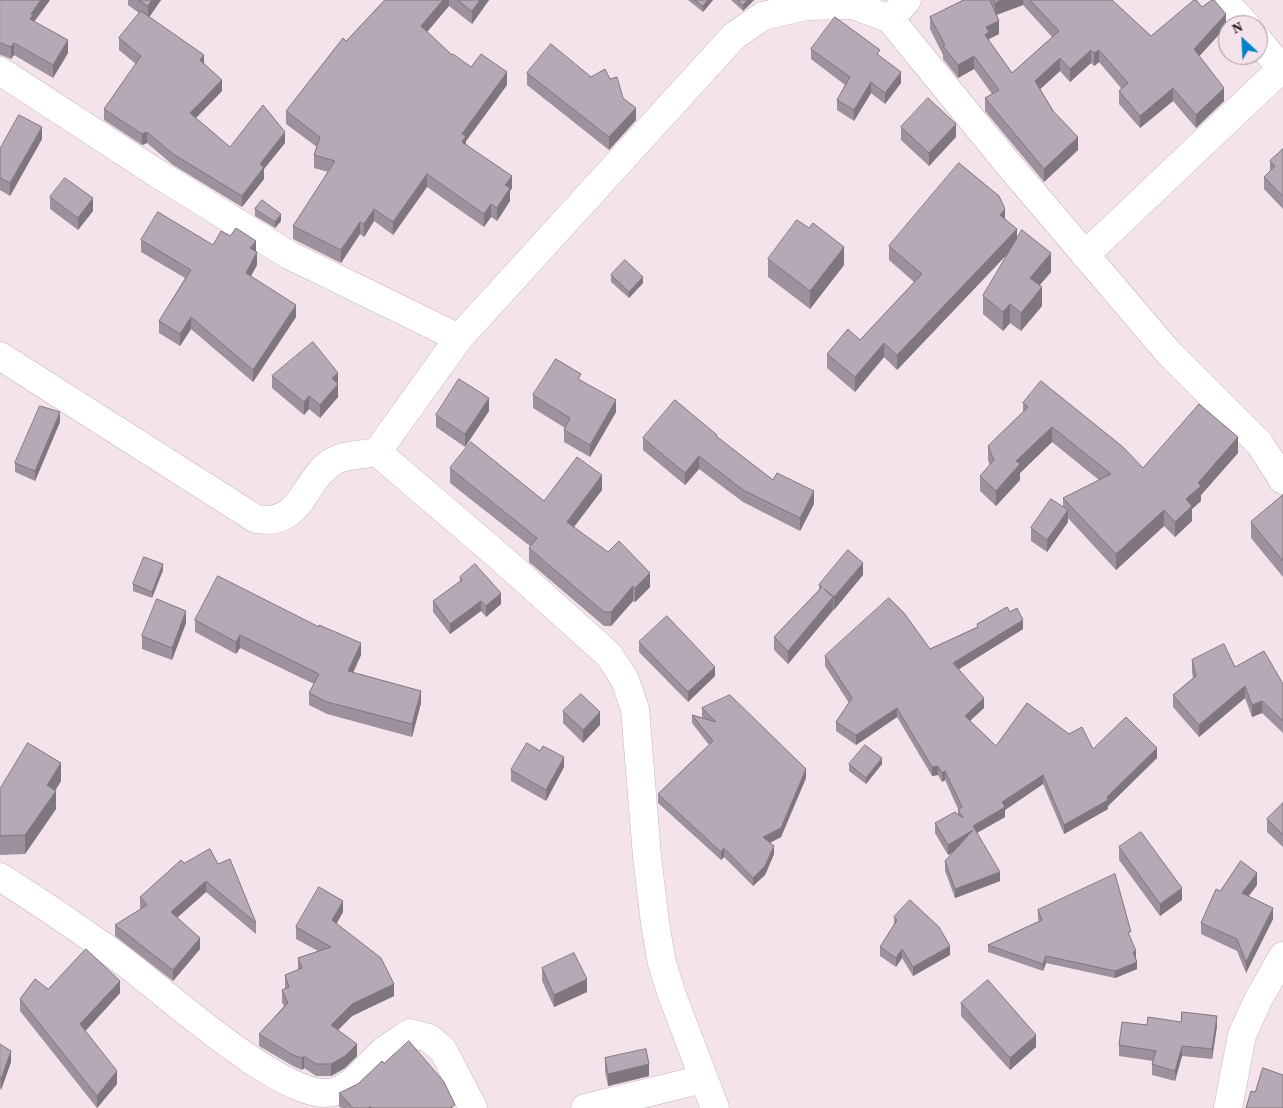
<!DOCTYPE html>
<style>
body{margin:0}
#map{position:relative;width:1283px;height:1108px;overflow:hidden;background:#f4e3eb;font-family:"Source Serif 4",serif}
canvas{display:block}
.north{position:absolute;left:1218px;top:15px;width:50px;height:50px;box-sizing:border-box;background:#f4e3eb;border:1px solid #a2969c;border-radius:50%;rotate:335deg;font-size:14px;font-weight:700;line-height:20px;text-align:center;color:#282225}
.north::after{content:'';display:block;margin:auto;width:18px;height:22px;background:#0083ca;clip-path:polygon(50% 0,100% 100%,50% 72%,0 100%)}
</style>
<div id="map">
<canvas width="1283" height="1108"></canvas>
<div class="north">N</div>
</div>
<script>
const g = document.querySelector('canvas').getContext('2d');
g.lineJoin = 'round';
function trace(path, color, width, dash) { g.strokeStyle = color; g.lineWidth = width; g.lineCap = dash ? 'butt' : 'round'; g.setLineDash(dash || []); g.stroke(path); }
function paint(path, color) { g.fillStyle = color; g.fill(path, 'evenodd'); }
const minor = new Path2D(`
 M1223,0L1246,25
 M890,19L907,0
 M1258,40L1283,70
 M0,71L158,174L289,255L459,338
 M1085,255L1281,69
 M0,356L256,519C302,527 302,482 332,462C344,454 363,455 377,452L501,558L609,655L625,680L635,709L647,856L655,923L662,963L672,995L715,1108
 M377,452L459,338L734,36L763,16L806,6L853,5L890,19L1009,165L1168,352L1259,443L1283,480
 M0,877C41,903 80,929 119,958C158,986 287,1105 333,1092C356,1086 368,1064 385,1050C393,1044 402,1039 410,1033L429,1038L443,1050L473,1108
 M585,1108L703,1079
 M1228,1108L1242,1035L1258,1000L1283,956`);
trace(minor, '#c5b5bd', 29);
trace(minor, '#fff', 28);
paint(new Path2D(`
 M0,0H50L34,22L68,53L53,78L14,55L11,59L1,55L0,56Z
 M128,0H161L149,17L204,63L222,91L196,118L230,147L285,143L264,169V179L242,207L173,165L147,143L142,145L104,120V109L136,64L119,50V38L139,13L128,5Z
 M385,0H489L472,24L449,6L427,32L452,55L471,67L507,85L466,141V144L512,188L510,191V201L497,221L491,217L484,227L427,187L393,235L374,221L364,237L360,234L341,263L293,239V226L328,172L314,168V155L317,147L286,124V111L346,41Z
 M688,0H713L703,12Z
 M731,0H754L743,11Z
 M964,0H1112L1151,36L1202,7L1226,27L1199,56L1224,101L1196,128L1173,101L1140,128L1119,104V91L1121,88L1099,62L1094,66L1091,63L1070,82L1060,71L1040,89L1078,150L1044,182L985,111V98L992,94L974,69L958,78L943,59V55L930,29V17ZM1023,5L1052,37L1012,73L989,41V39L999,34L997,15Z
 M811,49L880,56L901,83L885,104L871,93L854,121L837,110V100L845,85L811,59Z
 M527,73L591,77L610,79L636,120L609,150L527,85Z
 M901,127L956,137L929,166L901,140Z
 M42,139L10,196L0,190V149Z
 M1283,149V209L1264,189V177L1270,171V161Z
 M50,197L93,211L78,230L50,209Z
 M255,209L281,221L275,228L255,216Z
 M1005,220L1017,239L1051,272L1040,285L1042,306L1021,331L1010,323L1003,331L983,314V296L1009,252L897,370L884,357L855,392L827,368V354L860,340L914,282L889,260V246Z
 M141,240L213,245L256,252L257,265L251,276L296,317L253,382L191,329L180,346L159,333V321L185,278L141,252Z
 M768,259L844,265L810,309L768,277Z
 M611,275L643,283L629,298L611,282Z
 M338,373V397L320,418L309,409L304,415L272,388V376Z
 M581,380L616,412L590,457L564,442V430L565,428L533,408V395Z
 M1023,403L1143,468L1238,453L1201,495V501L1192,509V521L1175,537L1164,526L1116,570L1068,518V522L1047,552L1031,541V528L1063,507V498L1099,480L1052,442L1020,473V480L996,506L980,491V476L990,465L988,461V446L1023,412Z
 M489,411L465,447L436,427V415Z
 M60,422L35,481L15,472V463Z
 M717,437L773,480L814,504L800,531L743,502L699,469L685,485L643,450V438Z
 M450,468L544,501L602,490L574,527L650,587L635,602L633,601L611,626H604L529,562V548L530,546L450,483Z
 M1283,495V577L1251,538V522Z
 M163,570L152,598L133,591V584Z
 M863,575L788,664L774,650V637L819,590V585Z
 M460,577L501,604L486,617L481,611L450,634L433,612V601L460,582Z
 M1010,612L1023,629L958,669L984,708L970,721L996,746L1069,734L1093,749L1157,758L1108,806V809L1064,834L1043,784L1005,810V817L977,833L1000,881L955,898L945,871V861L954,852L948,855L935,833V823L958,814V809L945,780L942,782L938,775L932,776L897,717L856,745L836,731V722L849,703L825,666V656L930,649L977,627V624Z
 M195,620L361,655L353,672L421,703L412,737L327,714L309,705V693L314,684L240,648L236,654L195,632Z
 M186,623L172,660L142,649V636Z
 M639,642L715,676L688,702L639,652Z
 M1192,660L1235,667L1283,684V733L1262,713L1252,717L1245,698L1199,737L1173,707V695L1193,678L1192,672Z
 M702,708L806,778L781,837L770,843L774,854L765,875L753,886L724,857L721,860L658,803V794L709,745L692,723V715L704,718L702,717Z
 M563,711L600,725L583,743L563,723Z
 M849,764H882L866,784L849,771Z
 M564,767L546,801L511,781V770Z
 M61,781L55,790L56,809L25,854L0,855V789Z
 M1283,803V847L1267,832V819Z
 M1119,847L1182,900L1160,916L1119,860Z
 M184,863L218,864L256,923V934L206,892L177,918L200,949L173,981L115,936V925L141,909L140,908V897Z
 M1257,885L1249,896L1273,919L1246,973L1237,951L1201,934V923L1220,891Z
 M1038,910L1131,939L1136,959L1137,969L1115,978L1046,963L1043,971L988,952V945L1039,921L1038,918Z
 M343,912L336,923L394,996L352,1016L338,1030L357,1056L345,1068L331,1076H316L304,1068L302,1070L293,1066L259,1046V1034L284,1006L282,1002V990L285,989V975L298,970V958L318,951L296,939V927Z
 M894,917L950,955L913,976L902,958L896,967L880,956V947L894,925Z
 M542,968L587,992L554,1007L542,981Z
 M48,989L120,993L85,1031L117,1084L97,1108L20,1011V999Z
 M961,1003L1036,1047L1010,1070L961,1016Z
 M1147,1025L1217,1026L1212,1059L1182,1056L1175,1081L1152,1075V1064L1153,1061L1119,1056V1045Z
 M0,1044L11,1062L1,1090L0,1088Z
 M605,1058L649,1076L608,1086L605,1071Z
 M339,1093L455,1108H341L339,1106Z`), '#9c919d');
paint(new Path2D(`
 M41,0H50L33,23L30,19L31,14Z
 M152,0H161L148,19V6Z
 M443,0H449V6L421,39V26Z
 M480,0H489L472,24V11Z
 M708,0H713L703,12V6Z
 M748,0H754L743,11V5Z
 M1002,0H1023V5L995,15V3Z
 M1226,14V27L1194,62V49Z
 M999,21V34L989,39V45L985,35L986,27Z
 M68,40V53L53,78V65Z
 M14,43V55L11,59V47Z
 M1091,50V63L1070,82V69Z
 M1099,50V62L1094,66V53Z
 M204,55V66L200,60Z
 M974,56V69L958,78V65Z
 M1060,58V71L1035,94V81Z
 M507,72V85L466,141V149L462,154V134Z
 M901,72V83L885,104V93Z
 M222,80V91L190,124V113Z
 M871,82V93L854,121V110Z
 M1173,88V101L1140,128V116Z
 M1224,88V101L1196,128V115Z
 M636,108V120L609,150V137Z
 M956,124V137L929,166V153Z
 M42,127V139L10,196V183Z
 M147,132V143L142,145V134Z
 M285,132V143L264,169V179L242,207V196L260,164Z
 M1078,137V150L1044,182V169Z
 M427,174V187L393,235V222Z
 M512,176V188L510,191V201L497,221V208L505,185Z
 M93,198V211L78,230V218Z
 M491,204V217L484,227V214Z
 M374,209V221L364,237V224Z
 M1005,209V224L1000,215Z
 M281,214V221L275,228V222Z
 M360,222V234L341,263V250Z
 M1017,229V244L897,370V355Z
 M256,241V253L250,248Z
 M844,247V265L810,309V291Z
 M257,252V265L246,285V273Z
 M1051,253V272L1030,296V278Z
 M643,277V283L629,298V292Z
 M1042,287V306L1021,331V313Z
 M1010,304V323L1003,331V312Z
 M296,305V317L253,382V370Z
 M191,317V329L180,346V334Z
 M884,343V357L855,392V377Z
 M338,373V397L320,418V405L332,378Z
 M309,396V409L304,415V402Z
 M489,398V411L465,447V434Z
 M616,400V412L590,457V445Z
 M60,412V422L35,481V471Z
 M1052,427V442L1020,473V480L996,506V491L1016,461Z
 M1238,437V453L1201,495V501L1192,509V521L1175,537V522L1186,499L1198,483Z
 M699,456V469L685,485V473Z
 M602,475V490L567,536V522Z
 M814,491V504L800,531V518Z
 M1068,510V522L1047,552V540Z
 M1164,510V526L1116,570V554Z
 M863,563V575L834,610V597Z
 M163,564V570L152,598V592Z
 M650,573V587L635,602V588Z
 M633,586V601L611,626V612Z
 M501,593V604L486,617V606Z
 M833,597V610L788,664V651Z
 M481,601V611L450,634V624Z
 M186,611V623L172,660V648Z
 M1023,620V629L953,673V663Z
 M240,635V648L236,654V642Z
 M361,643V655L348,684V671Z
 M715,667V676L688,702V692Z
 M1245,686V698L1199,737V725Z
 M421,691V703L412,737V724Z
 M984,698V708L965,725V716Z
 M1262,701V713L1252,717V705Z
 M897,708V717L856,745V735Z
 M600,712V725L583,743V730Z
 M1157,748V758L1108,806V809L1064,834V825L1107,797Z
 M564,757V767L546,801V790Z
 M882,758V764L866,784V778Z
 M61,763V781L49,801L56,791V809L25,854V835L47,785Z
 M938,766V775L932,776V767Z
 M806,769V778L781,837L763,846V837Z
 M945,771V780L942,782V773Z
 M1043,775V784L1005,810V817L973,835V840L948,855V845L1002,802Z
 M774,846V854L765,875L753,886V878Z
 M724,848V857L721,860V852Z
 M1000,872V881L955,898V889Z
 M1257,873V885L1242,904V893Z
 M206,881V892L171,923V912Z
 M1182,888V900L1160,916V904Z
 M343,901V912L332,932V920Z
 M1273,908V919L1246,973V962Z
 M200,938V949L173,981V970Z
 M950,946V955L913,976V967Z
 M902,949V958L896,967V958Z
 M1136,951V959L1133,952Z
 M1046,956V963L1043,971V964Z
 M1137,962V969L1115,978V971Z
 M587,979V992L554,1007V995Z
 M120,981V993L80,1037V1024Z
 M394,984V996L352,1016L331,1037V1025L352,1004Z
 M1217,1016V1026L1212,1059V1049Z
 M1036,1035V1047L1010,1070V1058Z
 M357,1044V1056L345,1068L331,1076V1064Z
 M1182,1046V1056L1175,1081V1071Z
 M11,1051V1062L1,1090V1079Z
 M304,1056V1068L302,1070V1058Z
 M649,1064V1076L608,1086V1074Z
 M117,1071V1084L97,1108V1096Z`), '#7f767f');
const building = new Path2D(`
 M0,0H41L31,14L33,15L30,19L68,40L53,65L14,43L11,47L1,43H0Z
 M139,0H152L148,6Z
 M385,0H443L421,26L452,55L453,54L471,67L481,54L507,72L462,134L466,136L462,142L512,176L505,185L510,188L497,208L491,204L484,214L427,174L393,222L374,209L364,224L360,222L341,250L293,226L335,161L314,155L320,137L286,111L343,38L346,41Z
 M458,0H480L472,11Z
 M695,0H708L703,6Z
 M738,0H748L743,5Z
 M964,0H990L999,21L986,27L989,32L985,35L1012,73L1059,31L1030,0H1112L1151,36L1194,0H1196L1202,7L1212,0H1214L1226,14L1194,49L1224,88L1196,115L1173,88L1140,116L1119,91L1128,83L1099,50L1094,53L1091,50L1070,69L1060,58L1035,81L1053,111L1078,137L1044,169L985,98L999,90L974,56L958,65L943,46L945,45L930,17Z
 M994,0H1002L995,3Z
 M141,11L204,55L200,60L222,80L190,113L230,147L263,105L285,132L260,164L264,167L242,196L173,154L147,132L142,134L104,109L141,56L119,38Z
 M835,17L880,50L877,54L901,72L885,93L871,82L854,110L837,100L850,77L811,49Z
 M551,44L591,77L605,69L610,79L617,77L623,98L636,108L609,137L527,73Z
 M928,98L956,124L929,153L901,127Z
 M19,115L42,127L10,183L0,178V149Z
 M1283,149V196L1264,177L1275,166L1270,161Z
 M959,163L999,196L1005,209L1000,215L1017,229L897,355L884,343L855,377L827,354L848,329L860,340L922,274L889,246Z
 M65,178L93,198L78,218L50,197Z
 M262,200L281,214L275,222L255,209Z
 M158,212L213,245L221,231L230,236L236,228L256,241L250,248L257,252L246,273L296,305L253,370L191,317L180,334L159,321L191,270L141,240Z
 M797,220L809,228L813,223L844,247L810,291L768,259Z
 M1022,230L1051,253L1030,278L1042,287L1021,313L1010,304L1003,312L983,296Z
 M625,260L643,277L629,292L611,275Z
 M313,342L338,373L332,378L338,384L320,405L309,396L304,402L272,376Z
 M556,359L581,374L578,379L616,400L590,445L564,430L570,418L533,395Z
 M459,379L489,398L465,434L436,415Z
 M1041,381L1123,447L1143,468L1199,404L1238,437L1198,483L1201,486L1186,499L1192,506L1175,522L1164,510L1116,554L1063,498L1111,474L1052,427L1016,461L1020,464L996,491L980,476L994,460L988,446L1028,407L1023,403Z
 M675,400L717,435L716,436L773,480L777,473L814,491L800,518L743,490L699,456L685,473L643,438Z
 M40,406L60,412L35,471L15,463Z
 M471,442L544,501L577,457L602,475L567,522L608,552L619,541L650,573L635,588L633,586L611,612H604L529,548L537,538L450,468Z
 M1283,495V561L1251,522Z
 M1051,499L1068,510L1047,540L1031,528Z
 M848,550L863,563L834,597L824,589L833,597L788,651L774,637L822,587L819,585Z
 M144,557L163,564L152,592L133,584Z
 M475,564L501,593L486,606L481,601L450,624L433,601L462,580L460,577Z
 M218,576L319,627V625L361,643L348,671L421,691L412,724L327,702L309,693L319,674L240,635L236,642L195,620Z
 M889,598L904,613L930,649L978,627L977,624L1007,607L1010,612L1017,608L1023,620L953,663L984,698L965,716L996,746L1027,703L1069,734L1082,727L1093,749L1126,717L1157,748L1107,797L1108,800L1064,825L1043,775L1002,802L1005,807L973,826L1000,872L955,889L945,861L973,830L948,845L935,823L955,812L963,818L958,810L962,807L945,771L942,773L938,766L932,767L897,708L856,735L836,722L852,698L825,656Z
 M157,599L186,611L172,648L142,636Z
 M667,616L715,667L688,692L639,642Z
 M1224,644L1235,667L1264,651L1283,684V721L1262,701L1252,705L1245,686L1199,725L1173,695L1196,676L1192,660Z
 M581,694L600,712L583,730L563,711Z
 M730,695L806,769L781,828L763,837L774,846L765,866L753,878L724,848L721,852L658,794L713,741L692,715L716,722L702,708Z
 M28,743L61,763L47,785L56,791L25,835L0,836V789Z
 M527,743L540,751L543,746L564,757L546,790L511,770Z
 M865,745L882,758L866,778L849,764Z
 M1283,803V835L1267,819Z
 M1141,832L1182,888L1160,904L1119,847Z
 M210,849L218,864L230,859L256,923L206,881L171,912L200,938L173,970L115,925L147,905L140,897L181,860L184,863Z
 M1241,861L1257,873L1242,893L1273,908L1246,962L1237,939L1201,923L1216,889L1220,891Z
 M1115,874L1131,932H1128L1136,951L1133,952L1137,962L1115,971L1046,956L1043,964L988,945L1042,920L1038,910Z
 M319,887L343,901L332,920L381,958L394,984L352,1004L331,1025L357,1044L345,1056L331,1064H316L304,1056L302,1058L293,1055L259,1034L288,1003L282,990L289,987L285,975L302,968L298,958L331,947L296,927Z
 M910,900L939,927L950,946L913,967L902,949L896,958L880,947L897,920L894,917Z
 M86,949L120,981L80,1024L117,1071L97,1096L20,999L35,979L48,989Z
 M574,953L587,979L554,995L542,968Z
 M988,980L1036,1035L1010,1058L961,1003Z
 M1182,1012L1217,1016L1212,1049L1182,1046L1175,1071L1152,1064L1156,1051L1119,1045L1122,1022L1147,1025L1148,1017L1181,1022Z
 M409,1041L444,1082L455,1105L451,1107L452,1108H371L370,1106L369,1108H353L339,1093L358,1084L382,1061L384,1063Z
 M0,1044L11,1051L1,1079L0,1077Z
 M646,1049L649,1064L608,1074L605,1058Z
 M1263,1068L1283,1075V1108H1246L1251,1091L1255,1092Z`);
paint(building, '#b5a9b6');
trace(building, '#7f767f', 1);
</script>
